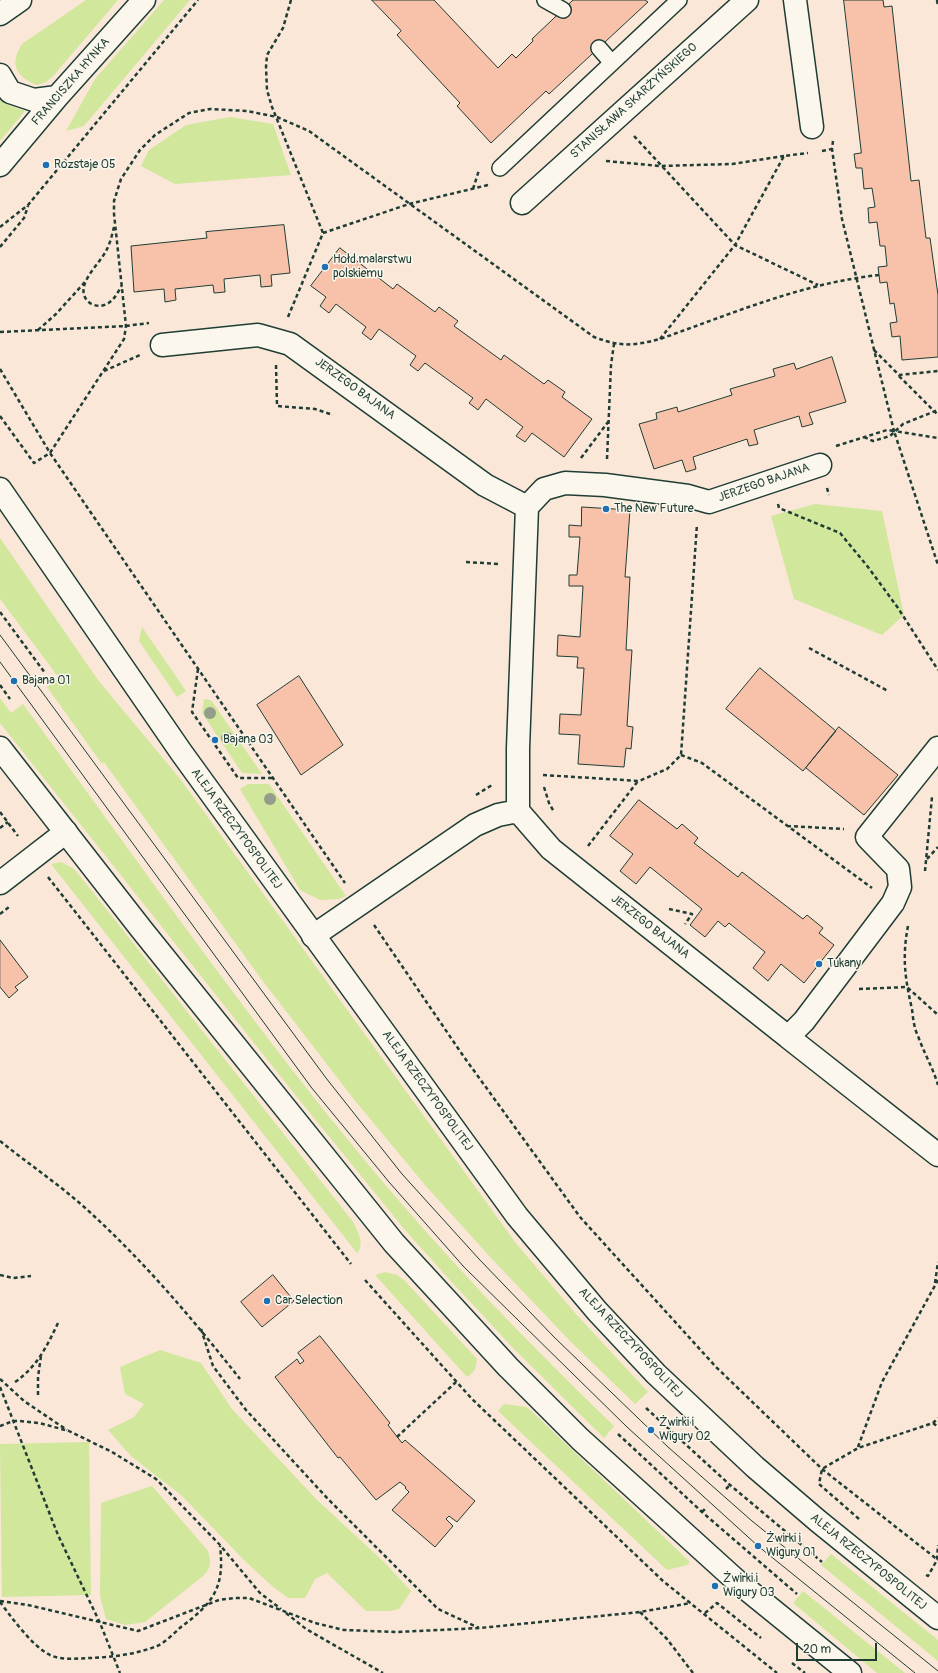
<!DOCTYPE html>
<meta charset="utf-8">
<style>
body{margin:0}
#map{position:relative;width:938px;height:1673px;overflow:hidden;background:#fae7d8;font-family:Pangolin,sans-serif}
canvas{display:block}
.scale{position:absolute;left:796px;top:1643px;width:81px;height:18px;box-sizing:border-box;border:2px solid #1f3d34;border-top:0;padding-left:5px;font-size:12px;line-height:14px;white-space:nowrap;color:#1f3d34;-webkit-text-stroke:3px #fbf7ec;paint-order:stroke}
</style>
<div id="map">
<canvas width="938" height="1673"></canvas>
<div class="scale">20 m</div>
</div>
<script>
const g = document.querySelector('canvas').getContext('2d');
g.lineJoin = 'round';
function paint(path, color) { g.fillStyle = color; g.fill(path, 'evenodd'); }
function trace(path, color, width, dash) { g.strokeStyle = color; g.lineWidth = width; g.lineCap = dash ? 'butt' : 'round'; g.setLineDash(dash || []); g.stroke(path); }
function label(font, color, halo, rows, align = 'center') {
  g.font = font + ' Pangolin,sans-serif'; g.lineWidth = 3; g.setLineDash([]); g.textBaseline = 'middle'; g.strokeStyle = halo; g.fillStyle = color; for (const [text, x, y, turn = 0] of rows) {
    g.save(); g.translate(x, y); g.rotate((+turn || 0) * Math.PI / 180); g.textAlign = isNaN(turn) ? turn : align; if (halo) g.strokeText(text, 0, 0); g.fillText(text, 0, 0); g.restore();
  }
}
paint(new Path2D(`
 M86,0H118L54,75L46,82L37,85C16,77 9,64 22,44Z
 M164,0H190L84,126L66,131L95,79Z
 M0,100L8,105L25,111L0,141Z
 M230,117L273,124L291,175L175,184L141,166L149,150L186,125Z
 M815,504L882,511L904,615L882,635L794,599L771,516Z
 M0,538L98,680L181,780L515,1242L575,1313L648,1392L635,1404L570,1341L492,1259L425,1185L356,1102L262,980L106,765L104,762L102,764L47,687L59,678L0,599Z
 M142,627L186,691L177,697L139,641Z
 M0,698L11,713L23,704C136,858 245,1016 367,1163C444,1256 527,1342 614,1426L604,1438L514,1349L449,1279L405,1230L293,1092L0,723Z
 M204,699L211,700L262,774L242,773L202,713Z
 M248,784H269L346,896L339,899L320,900L300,890L240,789Z
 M61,862L74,869L88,886L354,1223C358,1233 365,1243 357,1253L51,864Z
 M385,1272L397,1275L405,1281L477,1359C476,1368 475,1372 467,1377L375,1275Z
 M160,1350L201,1363L232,1409L316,1499L384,1562L411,1591L399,1609L390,1611H366L327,1573L315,1579L305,1598H288L272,1586L245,1561L181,1495L131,1456L108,1430L134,1417L144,1404L125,1394L120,1367Z
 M504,1404L527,1407L690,1562L687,1565L667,1570L498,1411Z
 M89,1442L91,1595L2,1597L0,1444Z
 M152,1486L208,1551C211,1562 212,1567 203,1576L145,1622L125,1625L106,1619L100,1596L101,1503Z
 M831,1554L938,1640V1661L821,1565Z
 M803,1591L905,1673H877L793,1603Z`), '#d0e79c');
const building = new Path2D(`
 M372,0H434L498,68L512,54L516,58L533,41L532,39L573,0H645L648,2L549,94L546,91L491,143L457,106L460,103L397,35L401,31Z
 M844,0H883L884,7L892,6L911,181L919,180L926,238H930L938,295V357L902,360L900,336L892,337L890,323L897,322L894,303L890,304L887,282L880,283L878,267L887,266L885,246H880L877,222L869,223L868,208L875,207L872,188L864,189L862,168H856L854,154L861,153Z
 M284,225L290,273L271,275L272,286L261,287L260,275L224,279L225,292L214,293L213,285L175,289L176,300L165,302L164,289L134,292L131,246L207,238L206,232Z
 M340,248L393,289L397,284L435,312L439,307L458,321L454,326L501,360L504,355L544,384L548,380L565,392L562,397L592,419L564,457L532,433L525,442L516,436L523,427L486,399L478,410L469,403L473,398L425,363L418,371L410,365L416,356L379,329L371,340L362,333L366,327L336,304L329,313L320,306L326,297L311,286Z
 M832,357L846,402L809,413L813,424L802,427L799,416L754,430L758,444L749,446L747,439L693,457L696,469L686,472L682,460L654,469L639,424L657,419L656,413L677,407L678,412L732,395L730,389L775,376L773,369L794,363L796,369Z
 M582,507L630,510L625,577H630L626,650H632L627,726L633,727L631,749L626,748L624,767L578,764L580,735L559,734L560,714L581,715L584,668H577L578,657L557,656L558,635L580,637L583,586H569V575H577L580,537H569V525L581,526Z
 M760,668L836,731L803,771L726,709Z
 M299,676L343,745L301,775L257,705Z
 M839,727L898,775L864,815L806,768Z
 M639,800L677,829L682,824L698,838L694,843L738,877L742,872L803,919L807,915L823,928L819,933L834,945L804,983L781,964L768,981L753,968L765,952L729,923L725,927L718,921L705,937L690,925L702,909L650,867L636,884L620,871L633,854L610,836Z
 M0,940L28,977L15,987L18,990L9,998L0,987Z
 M273,1275L294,1301L262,1327L241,1302Z
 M320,1336L390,1423L388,1425L402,1443L405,1440L475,1501L457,1522L449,1516L446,1519L453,1526L435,1547L392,1510L409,1492L405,1488L406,1487L400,1482L376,1500L340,1457L338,1458L275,1377L297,1359L300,1364L304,1361L298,1353Z`);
paint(building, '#f8c1aa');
trace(building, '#1f3d34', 1);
const service = new Path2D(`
 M545,0L563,10
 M599,48L612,63
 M500,168L679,0`);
const minor = new Path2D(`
 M795,0L812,127
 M522,203L747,0
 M162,345L258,335L290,344L485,485L527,507L518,748V811L551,849L788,1037L804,1021L893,903L900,887L898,869L867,837L938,748
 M527,507L544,489L565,483L605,485L688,496L709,502L820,465
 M0,883L66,832
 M313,936L475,825L498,815L518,811
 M788,1037L938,1155`);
const secondary = new Path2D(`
 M0,14L20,0
 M0,75L10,92L34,100L57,97
 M0,165L57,97L144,0
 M0,489L181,752L517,1216L597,1311L656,1374L755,1467L818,1521L938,1618
 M0,748L142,930L394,1243L508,1367L580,1439L739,1583L850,1673`);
trace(service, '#1f3d34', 18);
trace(minor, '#1f3d34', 25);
trace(secondary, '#1f3d34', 25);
trace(new Path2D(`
 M291,0L283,28L267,55L266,67L267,90L272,107L323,233
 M937,0L938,6
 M634,136L735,245L818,285
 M833,141L832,149L842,219L894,431L938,438
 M822,151L832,149
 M606,161L660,166L732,164L784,156
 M473,189L479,170
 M0,227L28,205L198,0
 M114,227C112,235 110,244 106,251C100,263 80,280 84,295C88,307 103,309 111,301C116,297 119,290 122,285
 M0,247L24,218L28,206
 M288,317L323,233L409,204L488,185
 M38,330L56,314L85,282
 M0,332L126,326L149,323
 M660,339L735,245L784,156L808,153
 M874,350L899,375L938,371
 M276,365L277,406L315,409L333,415
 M0,369L50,453L345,883
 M104,371L140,355
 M899,376L938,415
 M0,416L34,463L50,453L124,339L126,326L114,214V201L121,179L140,150L155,135L189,113L210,109L247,111L277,117L309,131L594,337C621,347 633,346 660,339C731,314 803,283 879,275
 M864,437L873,441L890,436L903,424L938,410
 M836,446L887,430L894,431L938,565
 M581,458L608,422
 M607,459L611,365L614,344
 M827,488L829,495
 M778,504L779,508L840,533L868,567L898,608L938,670
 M466,562L499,564
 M0,612L45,673
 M809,648L888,691
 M198,669L192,712L238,778H273
 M0,685L10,699
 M681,755L702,763L872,888
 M543,775L639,781L667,769L681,755L697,524
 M544,787L549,803L554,812
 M476,795L492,785
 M0,812L18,836
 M787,826L844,829
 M0,828L8,822
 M588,846L638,781
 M927,859L938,847
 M925,871L932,797
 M48,877L351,1264
 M669,909L692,914L685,924
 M0,914L9,907
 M374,925L464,1057L580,1217L716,1367L822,1469L938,1560
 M908,926C902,957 905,979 912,1009C913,1018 914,1028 918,1036C924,1053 933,1068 938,1085
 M859,989L907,987L938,1015
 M0,1141C31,1166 66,1189 95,1217C148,1266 195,1322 240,1379
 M0,1275L13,1278L31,1276
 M365,1280L472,1399L663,1581L777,1673
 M935,1283L938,1262
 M201,1329L213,1366L246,1410L328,1499L438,1609L479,1628
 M0,1379L24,1401L67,1430
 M15,1382C37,1367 47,1346 58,1323
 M0,1387L58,1535L100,1623L120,1673
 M38,1395V1377L41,1356
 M646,1408L730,1485L822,1562
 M933,1423L938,1427
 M0,1426L13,1421H19L39,1423L69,1431L112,1452L156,1479L220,1545L260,1593L281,1609
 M618,1434L702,1512L797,1594
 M397,1437L456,1382
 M858,1447L882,1382L938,1280
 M726,1489L730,1485
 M702,1512L707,1507
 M859,1519L819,1484L822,1469L858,1448L933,1423L938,1418
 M926,1575L928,1576L937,1560L938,1545
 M0,1601L28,1605L138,1631L219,1600L234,1598H249L315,1623L344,1630L397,1632L480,1628L640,1612L691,1603
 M0,1602C12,1618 32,1646 50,1655C63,1661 78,1658 92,1658C113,1657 137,1654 157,1646C166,1642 174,1633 181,1627C213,1603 225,1588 220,1546
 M640,1612L667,1639L693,1673
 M286,1613L306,1629L383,1673
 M705,1613L717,1603L761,1638
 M792,1663L805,1673`), '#1f3d34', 2.5, [4, 3]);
trace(service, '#fbf7ec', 15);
trace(minor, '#fbf7ec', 22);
trace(secondary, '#fbf7ec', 22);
trace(new Path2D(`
 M0,635L326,1078L402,1174L479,1259L554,1337L668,1447L752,1521L938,1671
 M0,662L311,1087L389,1182L464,1267L627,1427L758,1546L915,1673`), '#1f3d34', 1);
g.fillStyle = '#959c89';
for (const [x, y] of [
 [210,713],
 [227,738],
 [270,799]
]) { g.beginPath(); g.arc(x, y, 6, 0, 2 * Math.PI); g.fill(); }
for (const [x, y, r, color] of [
 [46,165,4,"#1f6fb2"],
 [325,267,4,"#1f6fb2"],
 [606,509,4,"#1f6fb2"],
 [14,681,4,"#1f6fb2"],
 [215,740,4,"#1f6fb2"],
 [819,964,4,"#1f6fb2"],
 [267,1301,4,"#1f6fb2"],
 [651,1430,4,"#1f6fb2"],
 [758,1546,4,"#1f6fb2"],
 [715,1586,4,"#1f6fb2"]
]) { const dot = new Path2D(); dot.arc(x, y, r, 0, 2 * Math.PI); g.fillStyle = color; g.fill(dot); trace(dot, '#fbf7ec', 1.5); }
label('12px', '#1f3d34', '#fbf7ec', [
 ["FRANCISZKA HYNKA",71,82,-49],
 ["STANISŁAWA SKARŻYŃSKIEGO",634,101,-42],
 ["JERZEGO BAJANA",355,389,36],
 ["JERZEGO BAJANA",764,483,-19],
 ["ALEJA RZECZYPOSPOLITEJ",236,829,54],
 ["JERZEGO BAJANA",650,927,38],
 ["ALEJA RZECZYPOSPOLITEJ",427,1091,54],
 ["ALEJA RZECZYPOSPOLITEJ",630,1343,47],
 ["ALEJA RZECZYPOSPOLITEJ",868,1562,39]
]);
label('12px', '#1f3d34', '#fbf7ec', [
 ["Rozstaje 05",54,165],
 ["Hołd malarstwu",333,260],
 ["polskiemu",333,274],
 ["The New Future",614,509],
 ["Bajana 01",22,681],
 ["Bajana 03",223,740],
 ["Tukany",827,964],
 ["Car Selection",275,1301],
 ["Żwirki i",659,1423],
 ["Wigury 02",659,1437],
 ["Żwirki i",766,1539],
 ["Wigury 01",766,1553],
 ["Żwirki i",723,1579],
 ["Wigury 03",723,1593]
], 'left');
</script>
